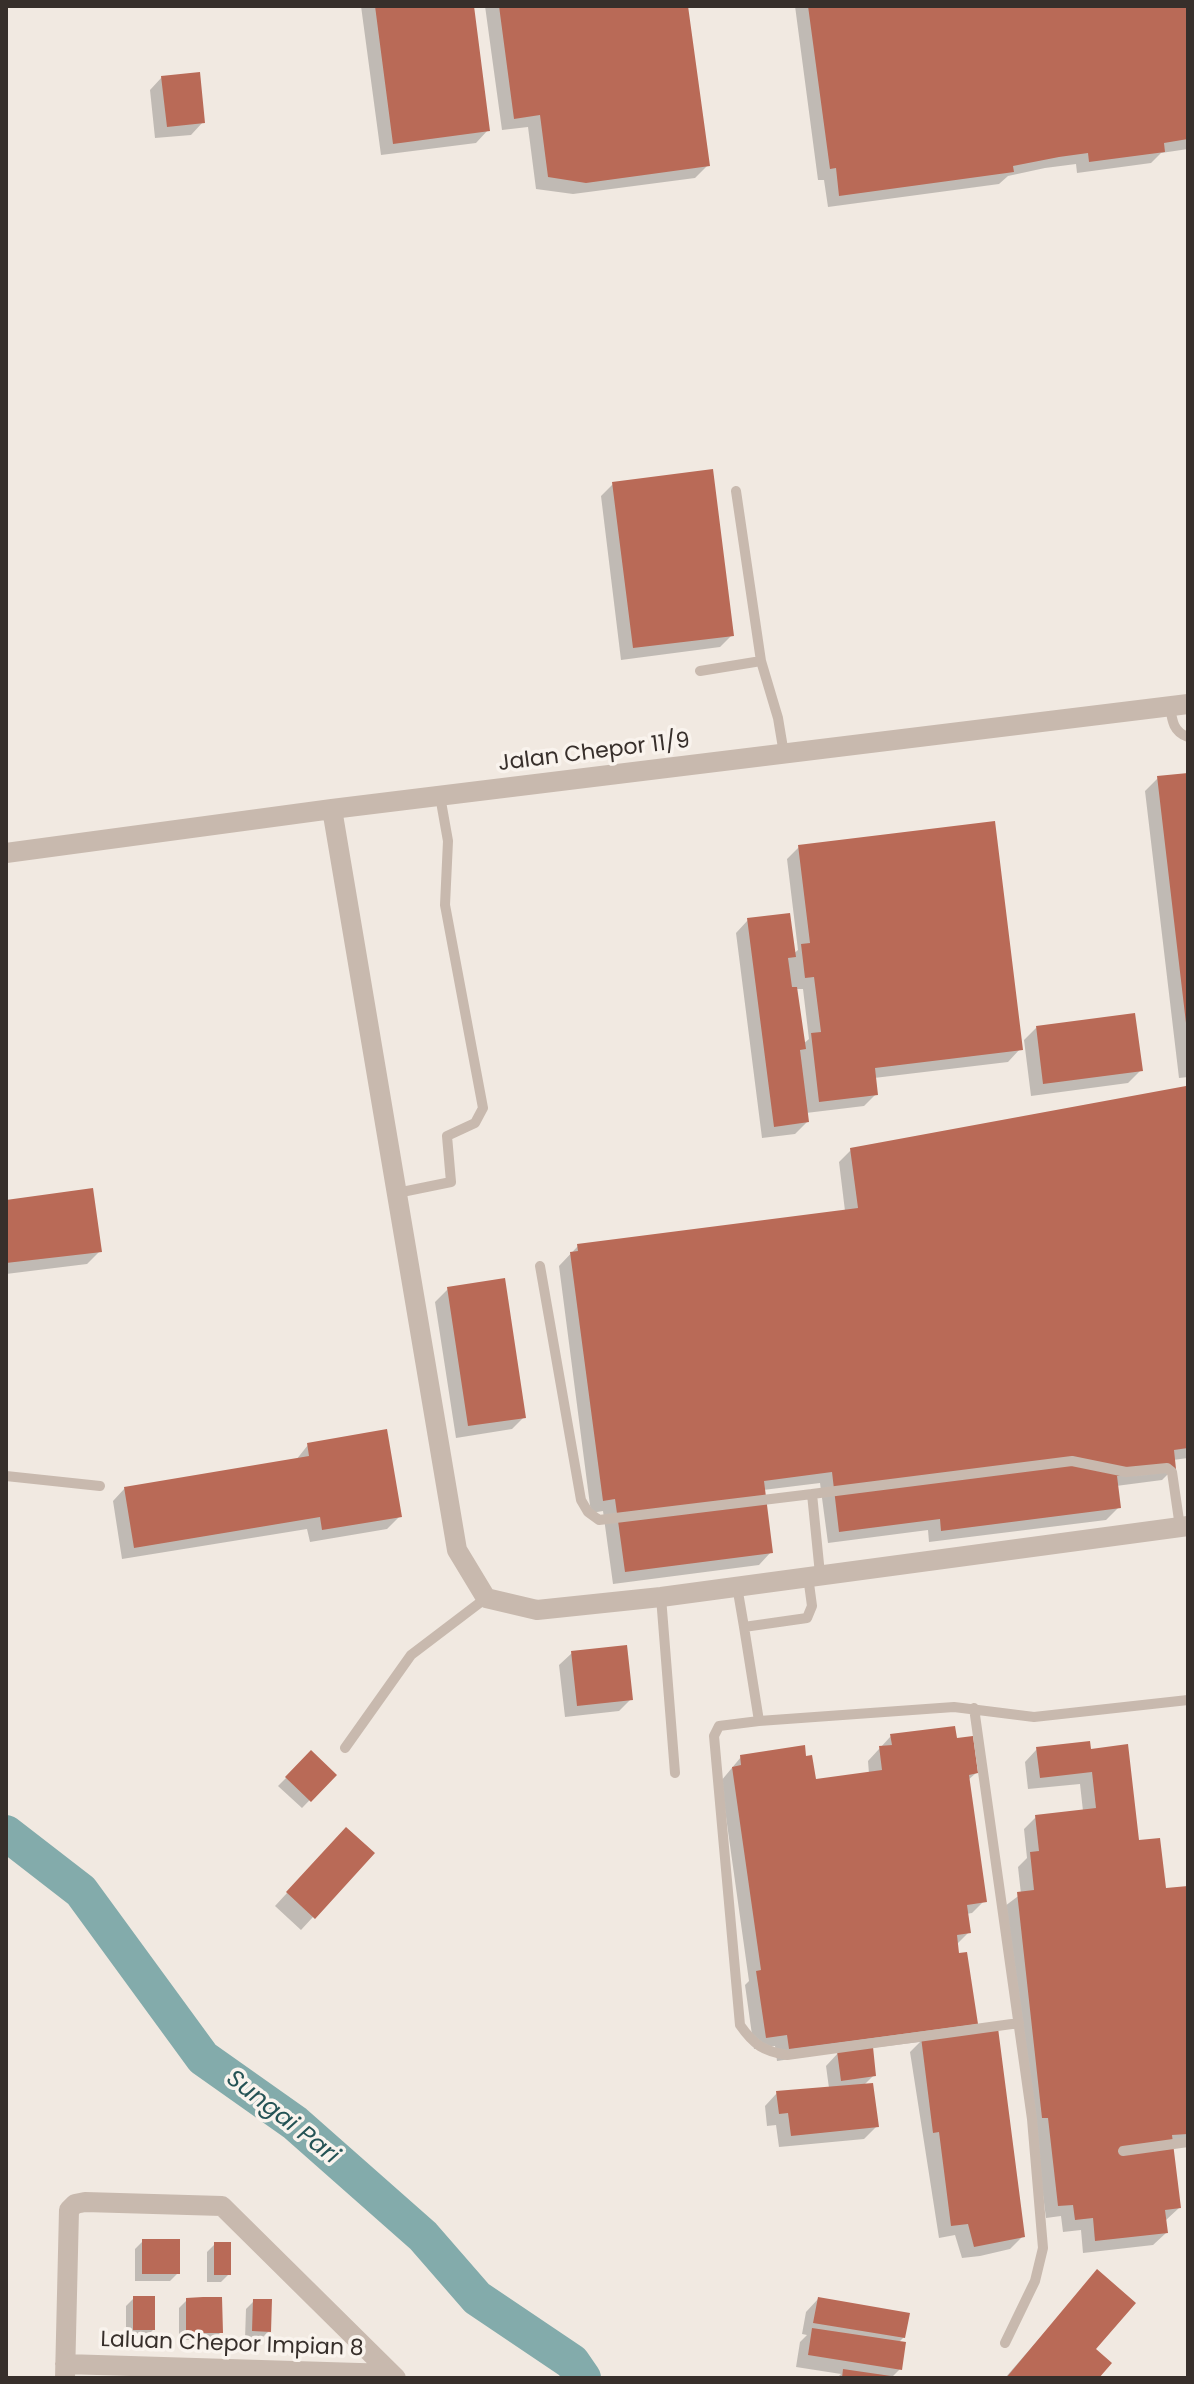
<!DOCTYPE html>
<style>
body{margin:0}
#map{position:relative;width:1194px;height:2384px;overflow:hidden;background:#f1e9e1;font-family:Poppins,sans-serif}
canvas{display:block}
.frame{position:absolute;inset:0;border:8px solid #372f2b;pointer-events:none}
</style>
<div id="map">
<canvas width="1194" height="2384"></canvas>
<div class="frame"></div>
</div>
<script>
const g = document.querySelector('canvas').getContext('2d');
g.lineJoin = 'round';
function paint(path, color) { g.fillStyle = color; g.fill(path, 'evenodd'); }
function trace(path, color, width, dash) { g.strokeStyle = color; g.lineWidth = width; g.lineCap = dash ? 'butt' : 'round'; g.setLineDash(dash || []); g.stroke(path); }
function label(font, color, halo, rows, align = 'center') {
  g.font = font + ' Poppins,sans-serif'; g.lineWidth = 7; g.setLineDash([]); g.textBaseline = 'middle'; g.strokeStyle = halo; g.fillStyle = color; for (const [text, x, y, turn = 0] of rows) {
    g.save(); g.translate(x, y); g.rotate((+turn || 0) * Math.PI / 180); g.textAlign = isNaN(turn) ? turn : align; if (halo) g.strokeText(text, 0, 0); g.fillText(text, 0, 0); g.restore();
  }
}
paint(new Path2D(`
 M361,6H472L488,130L476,143L381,155Z
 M485,6H686L708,165L695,178L573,194L536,189L528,127L502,130Z
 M795,6H1188V149L1161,153L1151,163L1077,173L1076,164L1045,168L1008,176L999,184L828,207L824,180H818Z
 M162,77L203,122L191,135L155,138L150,90Z
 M613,484L732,635L720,647L621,660L601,496Z
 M1188,775V1077L1179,1078L1145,791L1158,778Z
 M799,847L1020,1049L1008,1062L874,1078L876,1094L864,1106L806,1113L807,1122L795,1134L762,1138L736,933L748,920L793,954L798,950L787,859ZM796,989H803L809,1039L803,1044Z
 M1036,1028L1140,1071L1128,1083L1031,1096L1024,1040Z
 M1184,1089L1188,1118V1458L1173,1460L1174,1468L1162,1480L1116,1486L1119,1507L1106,1520L929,1542L928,1530L828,1543L820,1483L763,1490L771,1552L759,1565L613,1584L603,1511L591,1513L559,1266L578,1246L845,1211L839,1162L851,1150Z
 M6,1204L100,1251L87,1264L6,1274Z
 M448,1289L524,1417L512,1429L456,1438L435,1302Z
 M308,1445L400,1516L387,1529L310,1542L307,1529L122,1559L113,1501L125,1488L296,1460Z
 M572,1653L631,1699L619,1711L565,1717L559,1665Z
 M891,1736L955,1741L976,1773L967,1781L984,1901L972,1913L966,1914L968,1933L956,1945L1022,2237L1010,2249L980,2256L962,2258L955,2235L939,2238L910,2052L920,2042L871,2048L874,2075L864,2085L877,2126L864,2139L779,2147L776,2125L767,2126L765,2106L777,2093L829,2088L826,2066L839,2052L777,2061L775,2046L754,2049L745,1985L749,1981L721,1781L741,1757L814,1781L869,1774L868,1761Z
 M1088,1744L1164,1890L1188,1888V2138L1171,2146L1179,2208L1166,2220V2233L1153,2245L1083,2253L1081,2230L1063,2232L1061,2216L1046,2218L1005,1906L1021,1894L1018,1867L1027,1858L1024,1829L1036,1817L1083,1811L1080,1784L1028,1789L1025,1762L1037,1749Z
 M311,1753L334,1775L302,1808L278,1786Z
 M334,1842L313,1917L301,1930L275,1906Z
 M143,2241L178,2273L170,2281H135V2249Z
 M215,2244L229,2274L221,2282H207V2252Z
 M1097,2272L1093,2350L1096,2378H1005Z
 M134,2298L153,2330L145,2338H126V2306Z
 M818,2299L904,2337L898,2343L900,2369L891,2378H837L841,2374L796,2367L800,2342L807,2335L802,2334L806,2312Z
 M187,2300L221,2332L213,2340H179V2308Z
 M254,2301L269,2331L261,2339H245L246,2309Z`), '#0003');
trace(new Path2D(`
 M6,1833L81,1891L203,2058L295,2123L423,2236L477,2298L572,2362L583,2378`), '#83abab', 36);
paint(new Path2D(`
 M375,6H474L490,131L393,144Z
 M499,6H688L710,166L586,183L548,177L540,115L514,119Z
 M808,6H1188V139L1164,143L1165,152L1089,162L1088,153L1059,157L1013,166L1014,172L839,196L836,168L830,169Z
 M200,72L205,123L167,127L161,76Z
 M713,469L734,636L633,648L612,482Z
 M1188,773V1022L1186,1023L1157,776Z
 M995,821L1023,1050L875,1068L878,1095L819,1102L811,1033L821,1032L814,977L805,978L801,944L810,943L798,845Z
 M790,913L796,957L788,958L792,987H797L806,1049L800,1050L809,1122L774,1127L747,918Z
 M1135,1013L1143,1071L1043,1084L1036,1026Z
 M1186,1086L1188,1448L1174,1450L1176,1469L1117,1476L1121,1508L941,1531L940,1519L839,1532L832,1472L764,1481L773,1553L625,1572L615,1499L603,1501L570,1252L578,1251L577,1244L858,1208L850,1148Z
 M93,1188L102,1252L6,1263V1200Z
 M505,1278L526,1418L468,1426L447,1287Z
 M387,1429L402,1517L322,1530L320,1517L134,1548L124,1487L309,1456L307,1443Z
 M627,1645L633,1700L577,1706L571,1651Z
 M955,1726L957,1738L973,1736L978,1773L969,1775L987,1902L967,1905L971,1933L957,1935L959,1953L967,1952L978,2024L789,2049L787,2035L766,2038L756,1971L761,1970L732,1767L741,1765L740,1755L805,1745L806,1756L812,1755L816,1779L882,1770L879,1746L892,1745L890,1734Z
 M1090,1741L1091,1749L1128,1744L1139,1840L1160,1838L1166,1888L1188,1886V2134L1172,2135L1181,2208L1165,2210L1168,2233L1095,2241L1093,2218L1075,2220L1073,2205L1058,2206L1048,2118H1042L1017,1892L1034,1890L1030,1852L1039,1851L1035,1815L1096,1808L1092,1772L1040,1778L1036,1747Z
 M311,1750L337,1775L311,1802L285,1777Z
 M346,1827L375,1853L315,1919L286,1892Z
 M998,2028L1025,2237L974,2247L968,2224L951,2226L939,2132L933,2133L921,2037Z
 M873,2047L876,2076L841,2081L837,2051Z
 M873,2083L879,2127L791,2136L788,2113L779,2114L776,2091Z
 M142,2239H180V2274H142Z
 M214,2242H231V2275H214Z
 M1097,2269L1136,2303L1096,2349L1112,2363L1099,2378H1006Z
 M133,2296H155V2330H133Z
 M203,2297H222L223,2333H186V2298Z
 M818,2297L910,2313L905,2338L813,2323Z
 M253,2299H272L271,2332L252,2331Z
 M812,2328L906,2342L902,2370L808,2355Z
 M843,2369L891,2376V2378H842Z`), '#b96a57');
trace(new Path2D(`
 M736,491L761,661L778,718L784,754
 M700,671L761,661
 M1170,706C1172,720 1173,732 1188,737
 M397,1193L451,1182L447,1136L475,1123L483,1108L445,905L448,841L440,796
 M540,1266L581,1500L588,1512L599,1520L812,1494
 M6,1476L100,1486
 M820,1574L812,1494L1072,1461L1126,1472L1167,1468L1172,1472L1180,1527
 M737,1586L744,1627L807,1618L812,1606L808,1576
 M661,1597L675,1773
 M744,1627L759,1721L954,1707L1034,1717L1188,1700
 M974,1708L1032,2119L1043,2248L1035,2281L1005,2343
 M759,1721L719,1726L714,1736L740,2025C754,2045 763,2051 787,2055L1019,2023
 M345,1748L411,1655L486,1598
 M1123,2151L1188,2142`), '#c8b9ae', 10);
trace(new Path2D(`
 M332,809L457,1550L486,1598L537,1610L661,1597L1188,1526
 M6,853L332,809L1188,704
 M65,2364L392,2374
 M65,2378L69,2210L75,2204L85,2202L222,2206L396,2378`), '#c8b9ae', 20);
label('22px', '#372f2b', '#f9f3ed', [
 ["Jalan Chepor 11/9",594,753,-7],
 ["Laluan Chepor Impian 8",232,2345,2]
]);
label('italic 24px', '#255355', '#f9f3ed', [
 ["Sungai Pari",282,2118,38]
]);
</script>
